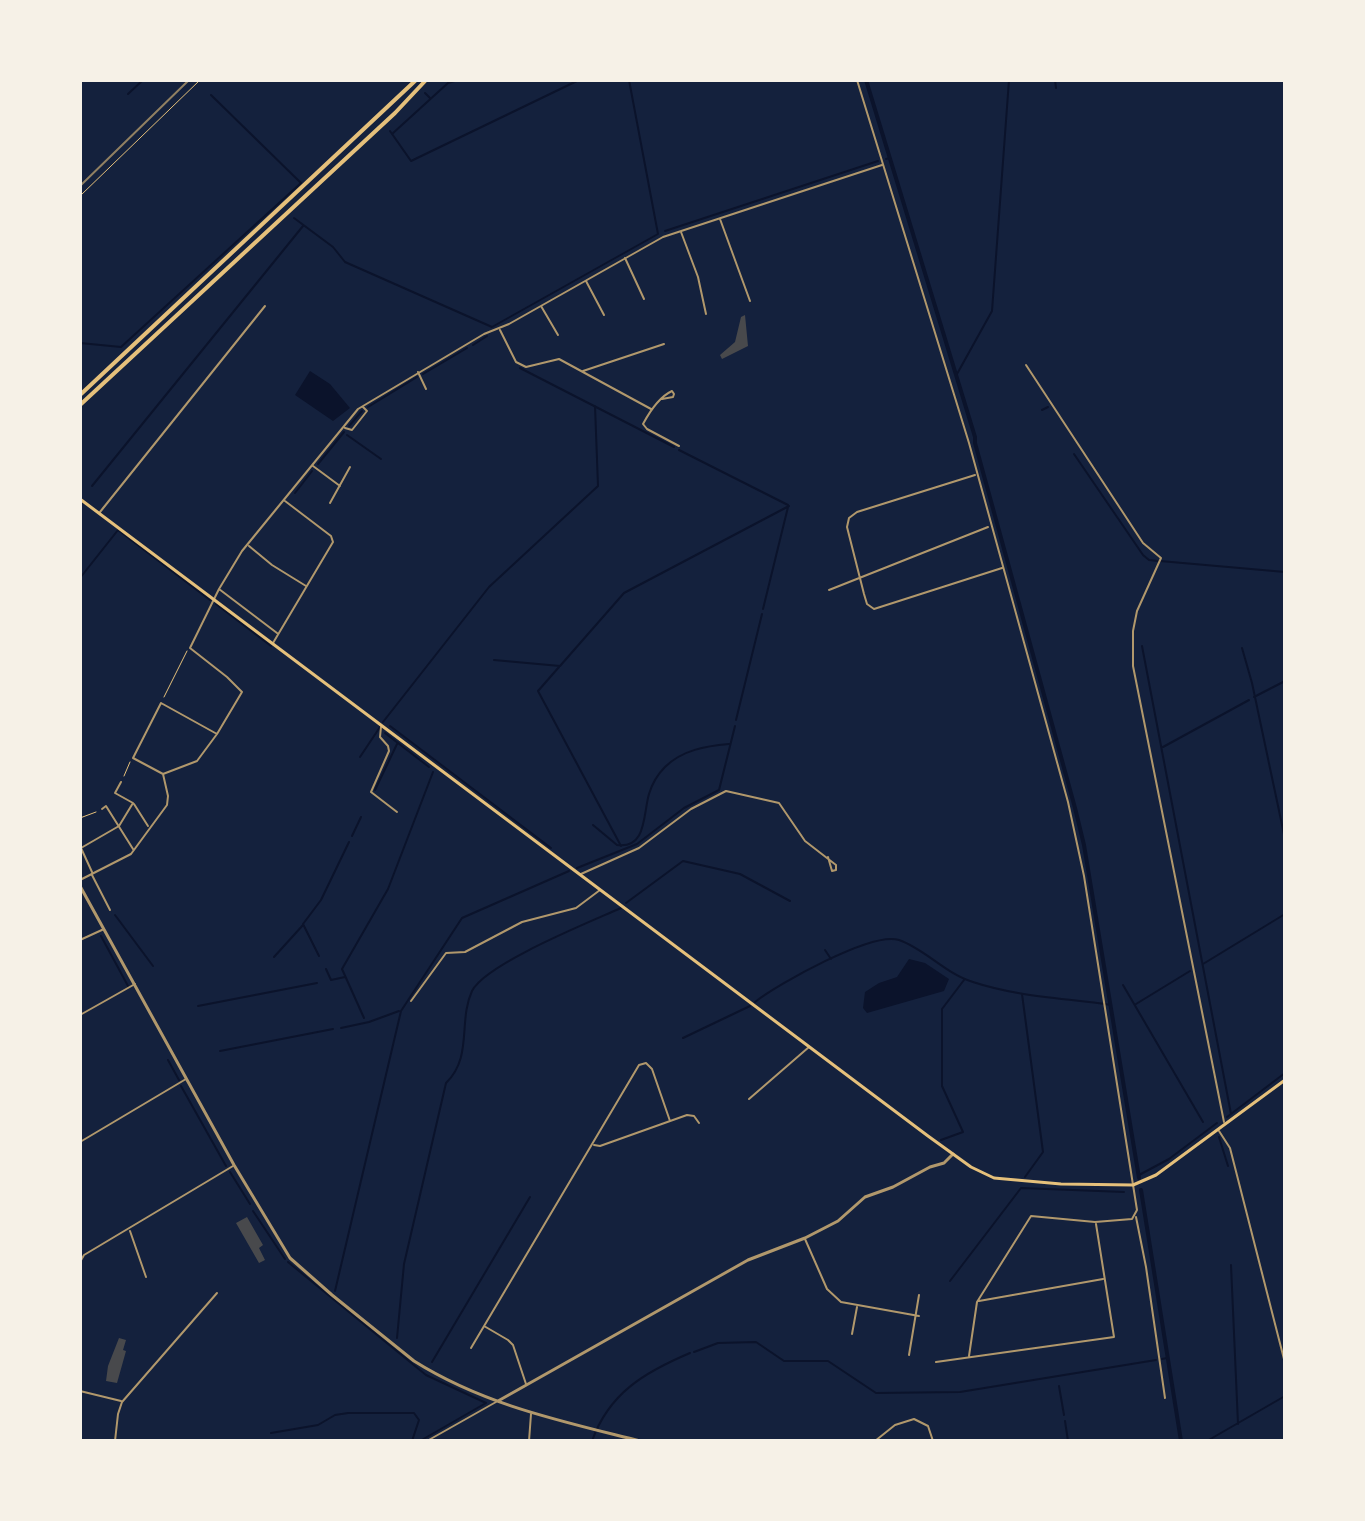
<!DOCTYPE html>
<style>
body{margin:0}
#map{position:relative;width:1365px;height:1521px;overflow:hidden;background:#14213d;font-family:"DejaVu Sans",sans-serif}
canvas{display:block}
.frame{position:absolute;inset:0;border:82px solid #f6f1e7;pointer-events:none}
</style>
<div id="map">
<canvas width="1365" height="1521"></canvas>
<div class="frame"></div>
</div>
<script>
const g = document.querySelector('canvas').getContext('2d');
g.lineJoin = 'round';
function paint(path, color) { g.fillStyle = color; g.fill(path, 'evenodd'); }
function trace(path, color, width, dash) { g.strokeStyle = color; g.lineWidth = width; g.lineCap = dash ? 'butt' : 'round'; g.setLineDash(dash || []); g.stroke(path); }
paint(new Path2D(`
 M310,371L330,384L350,408L333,421L295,395Z
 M909,959L925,963L949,979L944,991L867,1013L863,1008L865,992L879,983L897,977Z`), '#0b132b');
trace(new Path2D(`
 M1055,80L1056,88
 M425,93L430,98
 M128,94L143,80
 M390,131L411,161L579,80
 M392,134L448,83L458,80
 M886,159L890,158
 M294,218L333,247L345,262L492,327L658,234L629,80
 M665,231L878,161
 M80,343L121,347L301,183L211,95
 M473,345L487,336
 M520,368L674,447
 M423,374L467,348
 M957,374L992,311L1009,80
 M368,407L417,377
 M1042,410L1048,407
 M349,426L362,411
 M347,435L381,459
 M679,450L788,505
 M1074,454L1143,555L1149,560L1158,561
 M318,464L344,432
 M92,486L303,226
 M295,493L312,471
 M1160,561L1285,572
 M80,578L118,530L210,600
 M216,604L271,646
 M763,609L788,507
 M1142,646L1231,1114
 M1242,648L1252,683L1285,839
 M494,660L560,666L624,593L789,506
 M559,667L538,691L621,846
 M1254,697L1285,681
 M736,720L762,614
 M383,722L489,587L598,486L595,406
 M390,726L551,848
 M385,733L429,767
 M1163,747L1249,700
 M360,757L380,727
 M375,790L397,744
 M593,825L617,845C647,849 643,814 649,794C652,784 658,774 665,767C682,750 706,746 729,744
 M352,836L361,817
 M577,868L637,844L684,808L719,790L735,726
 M626,903L683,861L740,874L790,901
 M115,915L153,966
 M101,936L128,986
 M825,950L831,959
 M319,956L303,924L321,900L349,842
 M274,957L303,925
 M1203,964L1285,914
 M326,969L331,980L345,977
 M1123,985L1203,1122
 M1022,994L1043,1152L1025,1177
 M755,1002C778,984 872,931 899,940C925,949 946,974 973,982C1018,997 1065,998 1111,1005
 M1136,1004L1190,971
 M198,1006L317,983
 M364,1018L342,969L388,889L433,772
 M341,1028L369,1022L399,1011
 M683,1038L750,1006
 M220,1051L333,1029
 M168,1060L179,1080
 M181,1086L226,1166
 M1227,1117L1285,1073
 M1219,1137L1228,1166
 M941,1140L963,1132L942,1086V1009L964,980
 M230,1172L250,1204
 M1139,1175L1169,1159L1217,1123
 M253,1211L285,1259
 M288,1262L426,1375L486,1403L420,1441
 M1231,1265L1238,1424
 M950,1281L1021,1188L1124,1192
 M335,1291L401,1011L462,918L569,871
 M397,1338L404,1264L446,1083C473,1057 458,1021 472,991C485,964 590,922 621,908
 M694,1352L718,1343L756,1342L784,1361H828L876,1393L960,1392L1156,1360
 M1162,1359L1167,1358
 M432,1362L530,1197
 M1059,1386L1064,1415
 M1065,1421L1068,1441
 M271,1433L318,1425L335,1415L348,1413H414L419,1420L412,1441
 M592,1441C609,1393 645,1372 690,1353
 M1207,1441L1285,1396`), '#0b132b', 2);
trace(new Path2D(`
 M866,80L975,437V443L1075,808L1084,845L1139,1178
 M1141,1190L1181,1441`), '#0b132b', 4);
paint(new Path2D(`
 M745,315L748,346L722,359L720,355L735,342L741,317Z
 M247,1217L263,1245L259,1248L265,1260L259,1263L236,1223Z
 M119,1338L126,1340L123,1350L126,1351L117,1383L106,1381L108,1366Z`), '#48494c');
trace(new Path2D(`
 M80,196L200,80
 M164,697L187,651
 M124,776L130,762
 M80,818L96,812`), '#e5c07b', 1);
trace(new Path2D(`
 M857,80L969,443L1068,802L1084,876L1137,1210L1132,1219L1095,1222L1031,1216L977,1302L969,1356
 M720,219L750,301
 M681,232L698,277L706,314
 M625,258L644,299
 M586,281L604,315
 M541,306L558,335
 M500,330L516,362L526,367L559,359L651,409
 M1026,365L1143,543L1161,558L1137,611L1133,631V666L1224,1122
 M583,371L664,344
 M418,372L426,389
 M662,399L673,397L674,394L672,391C659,397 650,411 643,424L647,429L679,446
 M345,428L352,430L367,411L363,407
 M313,466L340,486
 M975,475L857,512L849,518L847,527L864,594L867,604L874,609L1002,568
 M330,503L350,467
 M100,512L265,306
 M249,546L272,565L306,586
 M219,589L277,633
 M829,590L988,527
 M273,643L333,542L331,536L285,501
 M381,727L380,737L388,746L389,751L371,792L397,812
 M217,734L242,692L227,677L190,648L219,589L242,551L358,409L484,334L509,324L663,237L882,165
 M134,804L148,826
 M102,809L106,806L133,849
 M92,872L81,848L119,826L133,803L115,793L121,782
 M581,874L639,848L691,809L726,791L779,803L805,841L836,865V870L832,871L828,857
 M92,875L110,910
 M80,880L131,854L167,805L168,796L163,774L133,758L161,703L217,734L197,761L163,774
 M80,940L104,929
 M411,1001L446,953L465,952L522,922L576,908L600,890
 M80,1015L135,984
 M749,1099L809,1047
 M1219,1131L1230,1148L1285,1363
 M80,1142L186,1079
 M594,1145L600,1146L687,1115L694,1116L699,1123
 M1136,1217L1146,1267L1165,1398
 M130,1231L146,1277
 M805,1239L827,1289L841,1302L919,1316
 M80,1262L84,1255L233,1166
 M979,1301L1103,1279
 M484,1326L508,1340L513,1345L526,1384
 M852,1334L857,1307
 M471,1348L639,1065L646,1063L652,1069L670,1121
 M909,1355L919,1295
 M936,1362L1114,1337L1096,1224
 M80,1391L121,1401
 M115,1441L118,1414L122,1402L217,1293
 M427,1441L496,1402
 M529,1441L531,1414
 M875,1441L895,1425L914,1419L928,1426L933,1441`), '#b1986c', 2);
trace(new Path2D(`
 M80,886L234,1165L290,1258L332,1295L414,1361C484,1405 561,1421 640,1441
 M498,1401L748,1260L805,1238L838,1221L865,1197L893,1187L930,1167L944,1163L953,1154`), '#b1986c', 3);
trace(new Path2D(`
 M80,499L928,1136L971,1167L994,1178L1061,1184L1133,1185L1156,1175L1285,1080`), '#e5c07b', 3);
trace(new Path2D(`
 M80,395L416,80
 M80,405L395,113L426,80`), '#e5c07b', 4);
trace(new Path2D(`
 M80,186L189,80`), '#918062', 2);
</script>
